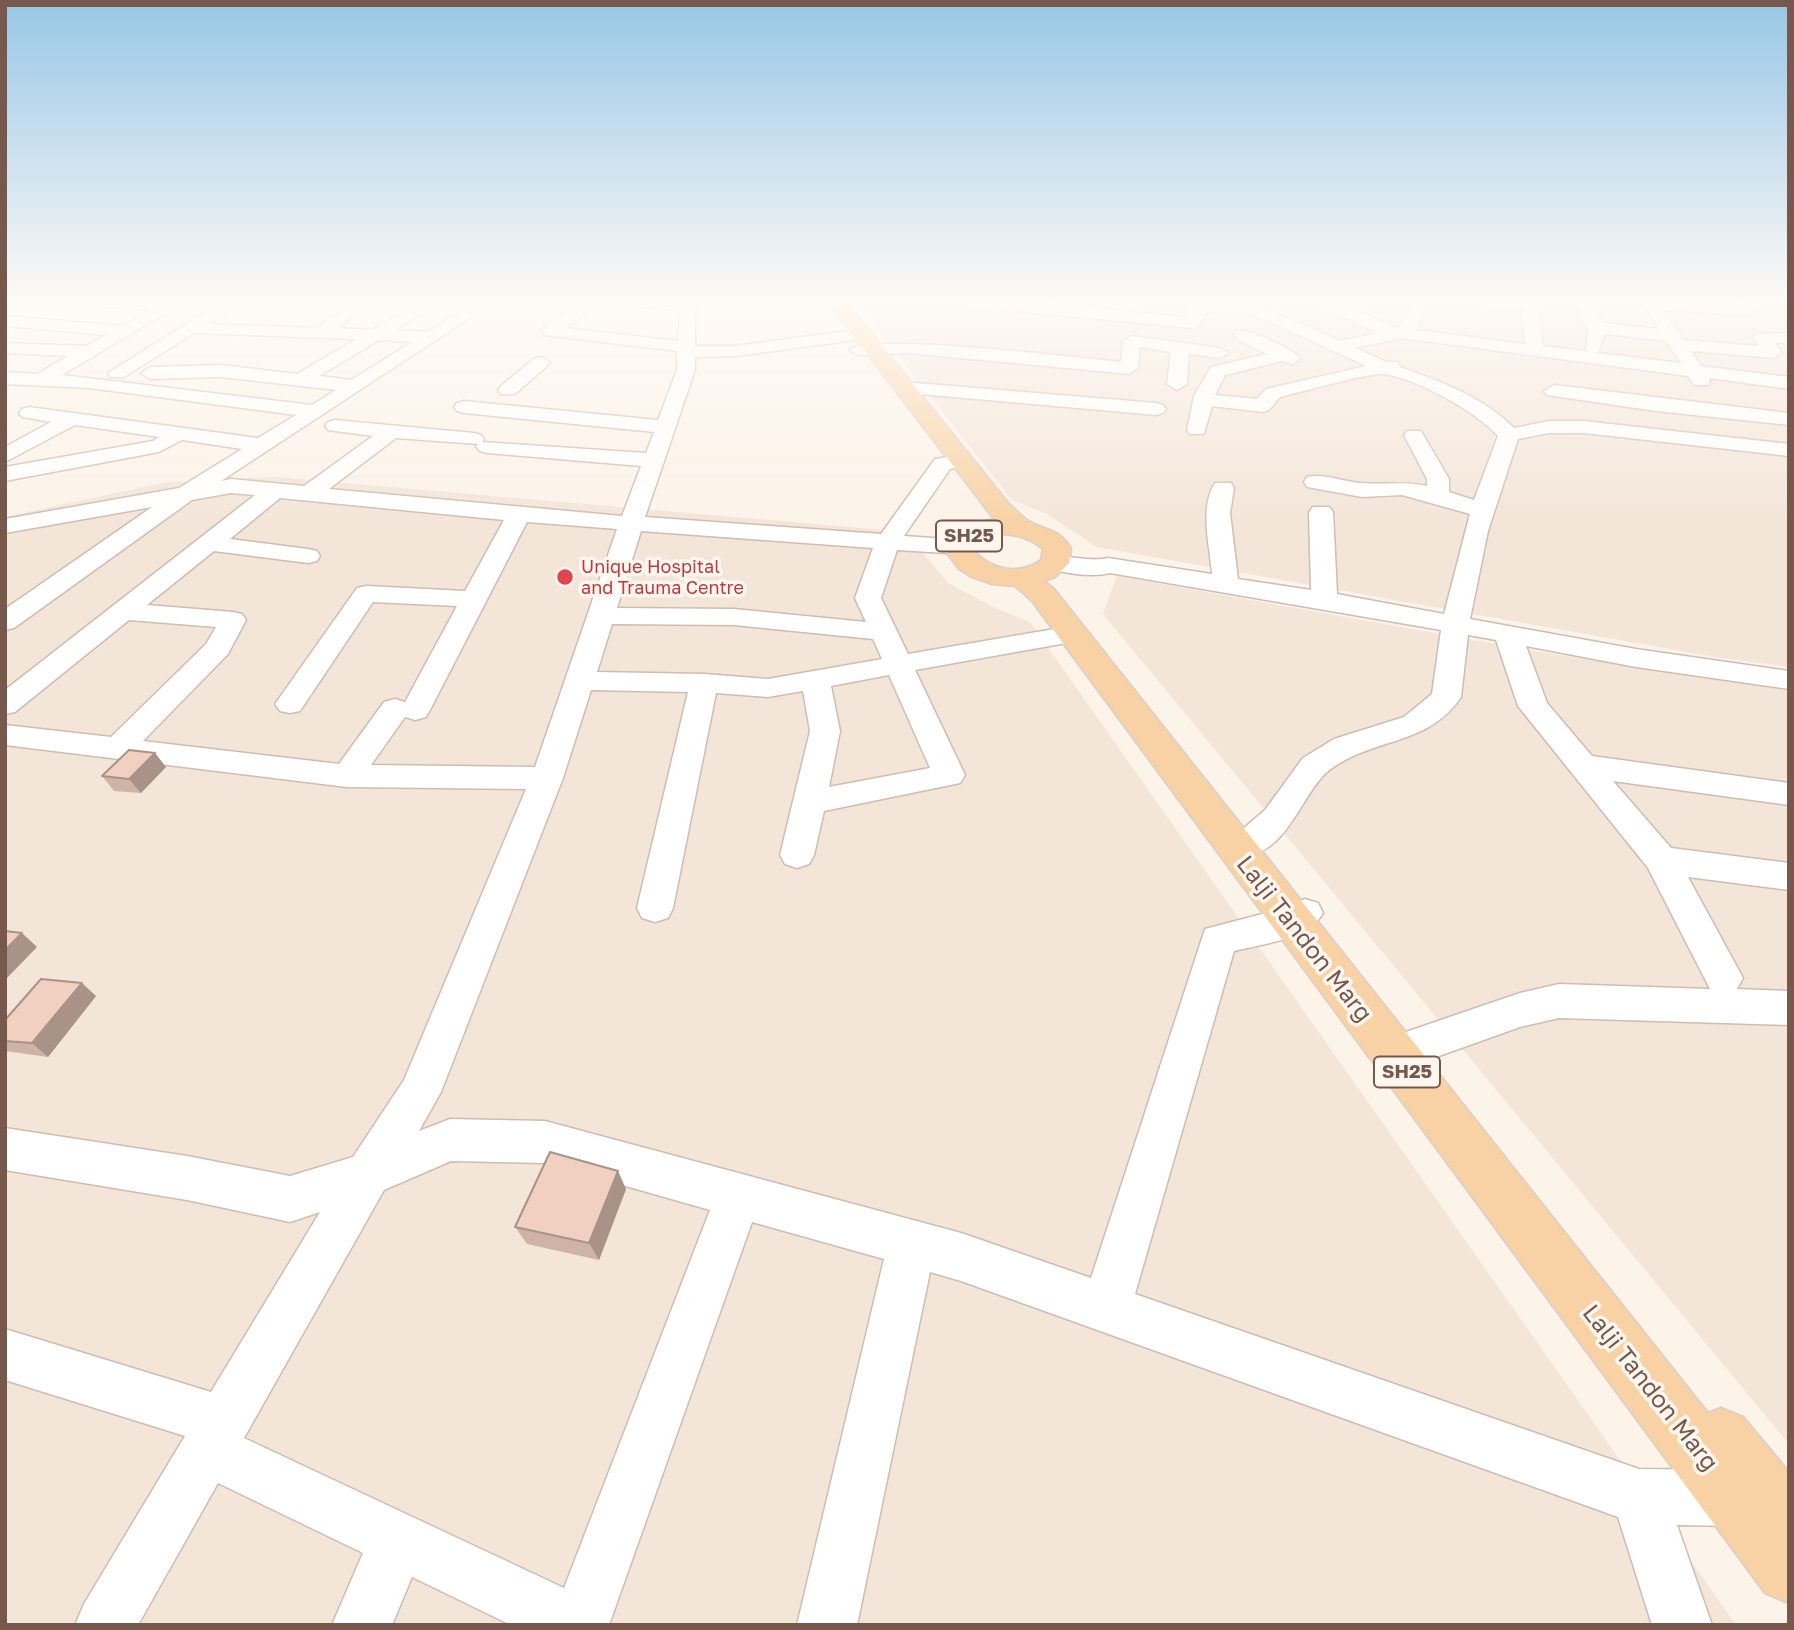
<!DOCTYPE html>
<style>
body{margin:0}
#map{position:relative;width:1794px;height:1630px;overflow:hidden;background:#fcf3e9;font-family:"Golos Text",sans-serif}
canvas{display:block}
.frame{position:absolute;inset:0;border:7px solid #76584d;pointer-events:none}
</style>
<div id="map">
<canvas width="1794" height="1630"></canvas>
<div class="frame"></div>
</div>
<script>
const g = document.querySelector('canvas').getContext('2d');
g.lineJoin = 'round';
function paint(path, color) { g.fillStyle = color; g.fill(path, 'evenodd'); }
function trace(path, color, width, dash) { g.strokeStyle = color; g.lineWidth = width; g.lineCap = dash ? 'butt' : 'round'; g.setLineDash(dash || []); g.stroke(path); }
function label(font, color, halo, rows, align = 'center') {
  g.font = font + ' "Golos Text",sans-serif'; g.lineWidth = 7; g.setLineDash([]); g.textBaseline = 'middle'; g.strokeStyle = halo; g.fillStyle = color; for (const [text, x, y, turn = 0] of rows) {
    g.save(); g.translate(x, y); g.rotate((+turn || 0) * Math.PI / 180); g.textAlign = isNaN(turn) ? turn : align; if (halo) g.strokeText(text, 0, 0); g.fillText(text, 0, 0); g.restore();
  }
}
paint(new Path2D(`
 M854,300H1789V667L1715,657L1097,547L1047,514L1012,500Z
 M276,477L906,532L948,583L995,608L1030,622L1736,1625H5V517L167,482Z
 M1117,576L1541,652L1789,691V1444L1103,614Z`), '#f3e5d8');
const minor = new Path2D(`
 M77,300C97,300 164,294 176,307L62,375L312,405L336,390L221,377L150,379L141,373L150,367L221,365L297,374L356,339L194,333L124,377H110L108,373L225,300H244L209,324L317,328L356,300H374L338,328L372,330L423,300H442L395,330L428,332L478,300H497L221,481L231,479L304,486L373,436L328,430L325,426L328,422L335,420L474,433L481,435L484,439L482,442L646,453L654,432L464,413L457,411L454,407L457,403L464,401L658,420L677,370V351L544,335L541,331L544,327L583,300H601L566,328L678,341L680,310L618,305L610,300H701L695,314V346H736L848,331L854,332L857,336L854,340L848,341L736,356L695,357V370L645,517L881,534L935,459L961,455L969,456L972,461L969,466L950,469L904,536L962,540L971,542L974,547L971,552L962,554L897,550L881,598L908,654L1072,626L1082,628L1086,634L1082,640L1072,642L915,670L965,775L960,783L824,811L814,855L809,864L797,868L785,864L780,855L810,731L803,691L768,697L716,693L673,908L668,918L655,922L642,918L637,908L688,692L591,690L563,778L441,1092L419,1131L450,1119L545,1121L961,1233L1091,1278L1205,929L1281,909L1305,899L1318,903L1323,913C1309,940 1261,944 1234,951L1135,1294L1639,1469L1725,1470L1737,1465L1757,1473L1765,1493L1754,1518L1734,1526L1677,1525L1712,1625H1652L1618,1517L961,1281L930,1272L857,1625H797L884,1259L752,1222L609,1625H511L412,1577L392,1625H332L363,1553L218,1483L138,1625H75L84,1604L185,1436L5,1380V1329L211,1392L320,1212L290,1222L187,1200L5,1170V1128L187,1156L290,1176L353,1157L404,1080L526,789L347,787L5,745V725L111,737L206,644L216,627L129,620L15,712L5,714V690L255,495L231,493L192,500L14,628L5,630V609L152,507L5,533V519L179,488L242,449L182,440L159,452L5,481V467L153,441L159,437L75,425L5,462V447L51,422L22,417L19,413L22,409L29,407L258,438L296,415L89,388L5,384V372L37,374L68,356L5,353V343L86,346L106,335L5,326V316L123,326L150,310L85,305ZM379,340L412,342L351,380L319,376ZM396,438L478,444L476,447L480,451L487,453L641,466L622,516L329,489ZM280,498L504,520L465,591L366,586L357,588L280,697L275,704L280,711L290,713L300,711L373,602L457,606L405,702L395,699L384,702L339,764L143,741L228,654L246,620L242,614L233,612L147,605L214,551L308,563L317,561L320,556L317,551L308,549L230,539ZM527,522L617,529L535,767L371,765L405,717L415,720L426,717L430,710ZM641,531L873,548L855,598L866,622L734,609L617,608ZM612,624L734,625L873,639L882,659L768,679L704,674L597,672ZM889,675L930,768L829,787L840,731L831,686ZM451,1161L545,1163L710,1210L564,1588L244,1438L384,1190Z
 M946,300H1004L1185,317L1187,307L1225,300H1247L1340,341L1378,333L1311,303L1309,300H1331L1397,328L1400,327L1410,310L1407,300H1423L1426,310L1416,330L1525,344L1522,309L1467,305L1459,300H1530L1538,305L1543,346L1586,351L1588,328L1573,300H1589L1603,323L1659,329L1641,300L1748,305L1756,310L1748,315L1663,310L1684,340L1759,346L1753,338L1756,334L1789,333V343H1775L1782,353L1773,358L1691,351L1701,366L1789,377V389L1709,378L1710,381L1708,385H1694L1688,376L1401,338L1355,348L1386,362H1398L1400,367C1441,382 1482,396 1514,428L1549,421H1584L1789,444V456L1584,433H1549L1518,439L1488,531L1470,619L1636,649L1789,671V689L1636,667L1526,646L1547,703L1592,756L1789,783V805L1613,781L1671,848L1789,863V890L1688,877L1743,978L1737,989L1789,991V1025L1559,1018L1520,1027L1411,1066L1397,1061L1391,1048L1397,1035L1520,993L1559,984L1710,989L1648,868L1518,706L1496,640L1468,635L1461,697C1428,747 1370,737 1327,772C1301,794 1282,866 1237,852L1232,843L1237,834L1265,810L1303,758L1334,739L1404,717L1432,694L1441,630L1110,573C1091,578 1065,573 1046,568L1043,563L1046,558C1067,553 1087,563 1108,558L1212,574C1210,547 1199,507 1215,483H1231L1234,488L1230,513L1238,579L1311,590L1309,512L1313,507H1329L1333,512L1337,594L1444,614L1470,514L1402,495L1362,497L1307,487L1304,482L1307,477C1325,473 1343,482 1361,483C1385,485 1402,481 1427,486V479L1404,435L1407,431H1421L1449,479V492L1474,500L1498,436C1475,411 1419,380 1385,374C1372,372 1298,393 1280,397L1269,410L1262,412L1212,406L1204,434H1190L1187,430L1194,396L1211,367L1267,354L1237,339L1234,335L1237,331C1249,328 1293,349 1301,359L1292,364L1282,361L1225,375L1215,395L1257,399L1266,389L1366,366L1237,307L1202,314V323L1194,328L954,305ZM1605,334L1666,341L1681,363L1598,353Z
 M1132,336L1220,348L1229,353L1220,358L1189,354L1187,384L1177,390L1167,384L1171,352L1140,347L1138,368L1129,374L907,353L858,355L849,350C864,332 1084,358 1121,362L1123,341Z
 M541,357L550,362L547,366L515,394H501L498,390L501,386L535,358Z
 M904,382L1156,403L1163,405L1166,409L1163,413L1156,415L897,392L894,388L897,384Z
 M1554,385L1789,413V425L1656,411L1547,395L1544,391Z`);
const major = new Path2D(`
 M826,300H845L1009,504C1015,509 1021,516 1027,520C1045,532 1056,526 1071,548L1069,563L1055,577L1044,581L1054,589L1708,1413L1721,1408L1743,1417L1789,1472V1603L1765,1593L1032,601L1015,586L992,584L970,576L959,569L947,553C952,529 972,523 994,519ZM1001,534C1018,535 1030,538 1043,549L1041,560C1020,575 993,571 975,552L979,542Z`);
trace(minor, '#d0bcb1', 3);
trace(major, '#d9d0cd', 3);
paint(minor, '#fff');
paint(major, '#f8d2a5');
paint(new Path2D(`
 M166,767L141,793L114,791L102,776Z
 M96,996L48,1057L5,1051V1020Z
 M626,1189L599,1260L527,1244L515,1227Z`), '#cfb3a7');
paint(new Path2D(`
 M155,753L166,767L141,793L129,779Z
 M22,933L37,947L5,980V950Z
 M82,983L96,996L48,1057L32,1043Z
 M618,1171L626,1189L599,1260L589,1243Z`), '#a99288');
const building = new Path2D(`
 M129,750L155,753L129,779L102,776Z
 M5,931L22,933L5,950Z
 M41,979L82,983L32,1043L5,1041V1020Z
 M550,1152L618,1171L589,1243L515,1227Z`);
paint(building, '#f1d0c2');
trace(building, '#a99288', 2);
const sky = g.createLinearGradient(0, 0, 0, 528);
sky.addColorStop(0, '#97c7e7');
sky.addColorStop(0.57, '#fefaf5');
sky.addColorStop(1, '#fefaf500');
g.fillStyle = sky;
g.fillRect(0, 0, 1794, 528);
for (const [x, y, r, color] of [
 [565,577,9,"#e0444e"]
]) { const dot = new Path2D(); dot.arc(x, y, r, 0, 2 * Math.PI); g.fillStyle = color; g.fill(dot); trace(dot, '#fef7f0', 2.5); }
label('18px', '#be3a42', '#fef7f0', [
 ["Unique Hospital",581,567],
 ["and Trauma Centre",581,588]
], 'left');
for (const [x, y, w] of [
 [969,536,66],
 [1407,1072,66]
]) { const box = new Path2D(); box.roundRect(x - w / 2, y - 15.5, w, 31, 5); g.fillStyle = '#fef7f0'; g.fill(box); trace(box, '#76584d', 2); }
label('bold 19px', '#76584d', null, [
 ["SH25",969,536],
 ["SH25",1407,1072]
]);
label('24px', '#76584d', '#fef7f0', [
 ["Lalji Tandon Marg",1304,939,52],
 ["Lalji Tandon Marg",1650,1388,52]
]);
</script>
